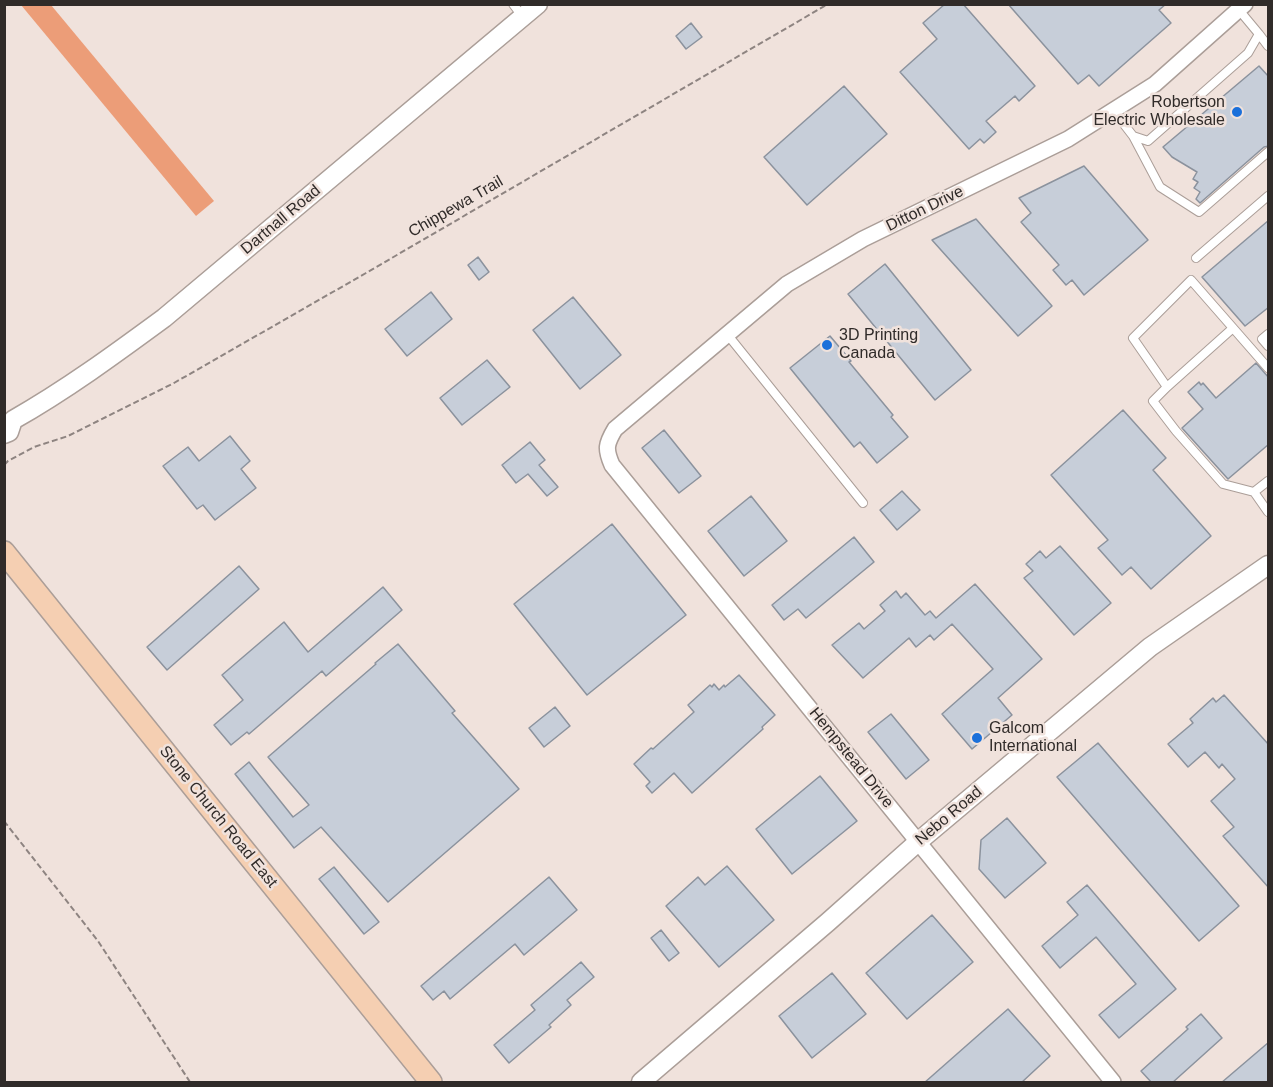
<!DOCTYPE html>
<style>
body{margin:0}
#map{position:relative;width:1273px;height:1087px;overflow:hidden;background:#f0e2dc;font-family:Arial,sans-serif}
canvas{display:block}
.frame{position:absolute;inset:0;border:6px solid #302b29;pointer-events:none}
</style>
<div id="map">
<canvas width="1273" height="1087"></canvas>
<div class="frame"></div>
</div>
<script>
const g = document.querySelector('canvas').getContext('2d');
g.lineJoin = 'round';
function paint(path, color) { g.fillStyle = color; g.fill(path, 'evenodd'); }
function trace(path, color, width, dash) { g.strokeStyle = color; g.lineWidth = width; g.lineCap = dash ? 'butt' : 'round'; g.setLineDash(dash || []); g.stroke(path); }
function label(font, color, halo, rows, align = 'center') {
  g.font = font + ' Arial,sans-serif'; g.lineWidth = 5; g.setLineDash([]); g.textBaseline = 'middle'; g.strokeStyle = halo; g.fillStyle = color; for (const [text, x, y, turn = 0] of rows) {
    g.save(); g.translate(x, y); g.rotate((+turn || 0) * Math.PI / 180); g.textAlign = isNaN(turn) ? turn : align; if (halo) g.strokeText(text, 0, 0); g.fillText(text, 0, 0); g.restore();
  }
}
paint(new Path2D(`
 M21,5H51L214,201L196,216Z`), '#ec9d78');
const building = new Path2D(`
 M945,4H963L1035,86L1019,101L1015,96L986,121L996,132L984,143L980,139L969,149L900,72L937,39L923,23Z
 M1008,4H1166L1159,10L1171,23L1099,86L1089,75L1078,84Z
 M691,23L702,37L686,49L676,36Z
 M1259,66L1269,77V146L1264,147L1200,203L1196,199L1200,192L1194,188L1198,182L1193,179L1197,172L1172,157L1163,147Z
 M844,86L887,134L807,205L764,157Z
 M1084,166L1148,240L1084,295L1072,280L1066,285L1053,270L1059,265L1021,222L1031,213L1019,198Z
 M976,219L1052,306L1018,336L932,240Z
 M1269,220V307L1245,326L1202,277Z
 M478,257L489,272L479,280L468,265Z
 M885,264L971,370L935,400L848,294Z
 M431,292L452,319L407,356L385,329Z
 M573,297L621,355L580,389L533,330Z
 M830,336L851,361L849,362L893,415L891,417L908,437L877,463L860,442L854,447L790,368Z
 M487,360L510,387L462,425L440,398Z
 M1256,363L1269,378V444L1228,479L1182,428L1203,409L1188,392L1199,382L1201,385L1203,383L1216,398Z
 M1123,410L1166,458L1153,470L1211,536L1151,589L1131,567L1122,575L1098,548L1108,540L1051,475Z
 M664,430L701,476L679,493L642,448Z
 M230,436L250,461L241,469L256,488L215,520L203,505L197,509L163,466L188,447L199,461Z
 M530,442L545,460L539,465L558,487L547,496L528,474L516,483L502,465Z
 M902,491L920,510L897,530L880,510Z
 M751,496L787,541L744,576L708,531Z
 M612,524L686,615L587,695L514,604Z
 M854,537L874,562L806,618L798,609L784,620L772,605Z
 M1060,546L1111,603L1074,635L1024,578L1033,571L1026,564L1040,551L1046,558Z
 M239,566L259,589L167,670L147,647Z
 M975,584L1042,659L998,698L1012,715L972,749L942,714L993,669L952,624L934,640L930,635L916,647L909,638L863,678L832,645L859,623L864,629L885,611L880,605L896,591L901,598L906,593L925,615L930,611L936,618Z
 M383,587L402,610L326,676L322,671L249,734L247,732L231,745L214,725L243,700L222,675L284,622L308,652Z
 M398,644L455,711L452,713L519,789L388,902L321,827L294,848L235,774L249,762L293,817L309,805L268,757L376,664L375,663Z
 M739,675L775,715L762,727L763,729L692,793L674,773L652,793L646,786L650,782L634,764L651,748L653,749L694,712L688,705L710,685L712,687L714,684L719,690L724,685L725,687Z
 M1224,695L1269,745V888L1223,836L1234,827L1211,801L1235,779L1222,764L1219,768L1205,752L1188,767L1168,744L1193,723L1190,719L1213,698L1216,702Z
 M555,707L570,726L544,747L529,728Z
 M891,714L929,760L906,779L868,732Z
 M1098,743L1239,906L1199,941L1057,777Z
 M820,776L857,821L792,874L756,829Z
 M1007,818L1046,863L1005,898L979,869L981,840Z
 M727,866L774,920L719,967L666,906L698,877L705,885Z
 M334,867L379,922L364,934L319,879Z
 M549,877L577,910L524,955L515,944L450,999L444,991L433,1000L421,986Z
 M1087,885L1176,989L1119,1038L1099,1015L1136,984L1096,937L1060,968L1042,946L1078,915L1067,902Z
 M932,915L973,962L907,1019L866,973Z
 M661,930L679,953L669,961L651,938Z
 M581,962L594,977L567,1000L571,1005L549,1025L551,1027L509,1063L494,1045L535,1010L531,1005Z
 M832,973L866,1014L812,1058L779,1016Z
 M1008,1009L1050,1056L1021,1083H924Z
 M1201,1014L1222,1038L1172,1083H1152L1141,1071L1188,1029L1186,1027Z
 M1269,1042V1083H1221Z`);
paint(building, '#c7ced9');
trace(building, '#8b929d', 1.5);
const service = new Path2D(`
 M513,4L522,16
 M1259,34L1268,46
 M1113,110L1133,136L1148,141L1248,53L1259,34L1239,10
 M1133,136L1160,187L1199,212L1268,152
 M1196,258L1268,196V197
 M727,334L863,503
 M1268,334L1262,339L1268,346
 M1167,387L1233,328
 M1268,481L1254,492L1268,512
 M1254,492L1223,484L1176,431L1153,401L1167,387L1133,338L1191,280L1268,368`);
const minor = new Path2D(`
 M1113,1082L612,465C605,449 606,444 615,429L787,284L863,239L1068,139L1155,84L1245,4`);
const tertiary = new Path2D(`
 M4,434L9,432L13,420C66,390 115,354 164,318L538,4
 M641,1082L828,922L919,841L1150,647L1268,565`);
const secondary = new Path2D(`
 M4,552L431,1082`);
trace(service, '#ab9e98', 10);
trace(minor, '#ab9e98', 18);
trace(tertiary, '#ab9e98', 21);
trace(secondary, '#ab9e98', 24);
trace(new Path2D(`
 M4,465L8,461L34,447L68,436L174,383L366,273L828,4
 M4,821L98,941L190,1082`), '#8e8481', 2, [6, 3]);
trace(service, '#fff', 8);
trace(minor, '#fff', 15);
trace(tertiary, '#fff', 18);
trace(secondary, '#f5cfb2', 21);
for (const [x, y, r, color] of [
 [1237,112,6,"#1b70da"],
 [827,345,6,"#1b70da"],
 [977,738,6,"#1b70da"]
]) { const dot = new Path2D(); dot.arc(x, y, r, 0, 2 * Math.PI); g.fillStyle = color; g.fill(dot); trace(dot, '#f0e2dc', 2); }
label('16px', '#302b29', '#f0e2dc', [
 ["Robertson",1225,103,"right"],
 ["Electric Wholesale",1225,121,"right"],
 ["3D Printing",839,336],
 ["Canada",839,354],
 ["Galcom",989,729],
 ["International",989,747]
], 'left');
label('16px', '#302b29', '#f0e2dc', [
 ["Chippewa Trail",456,207,-30],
 ["Ditton Drive",925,209,-26],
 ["Dartnall Road",281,220,-40],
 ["Hempstead Drive",851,758,51],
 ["Nebo Road",949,816,-40],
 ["Stone Church Road East",218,817,51]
]);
</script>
